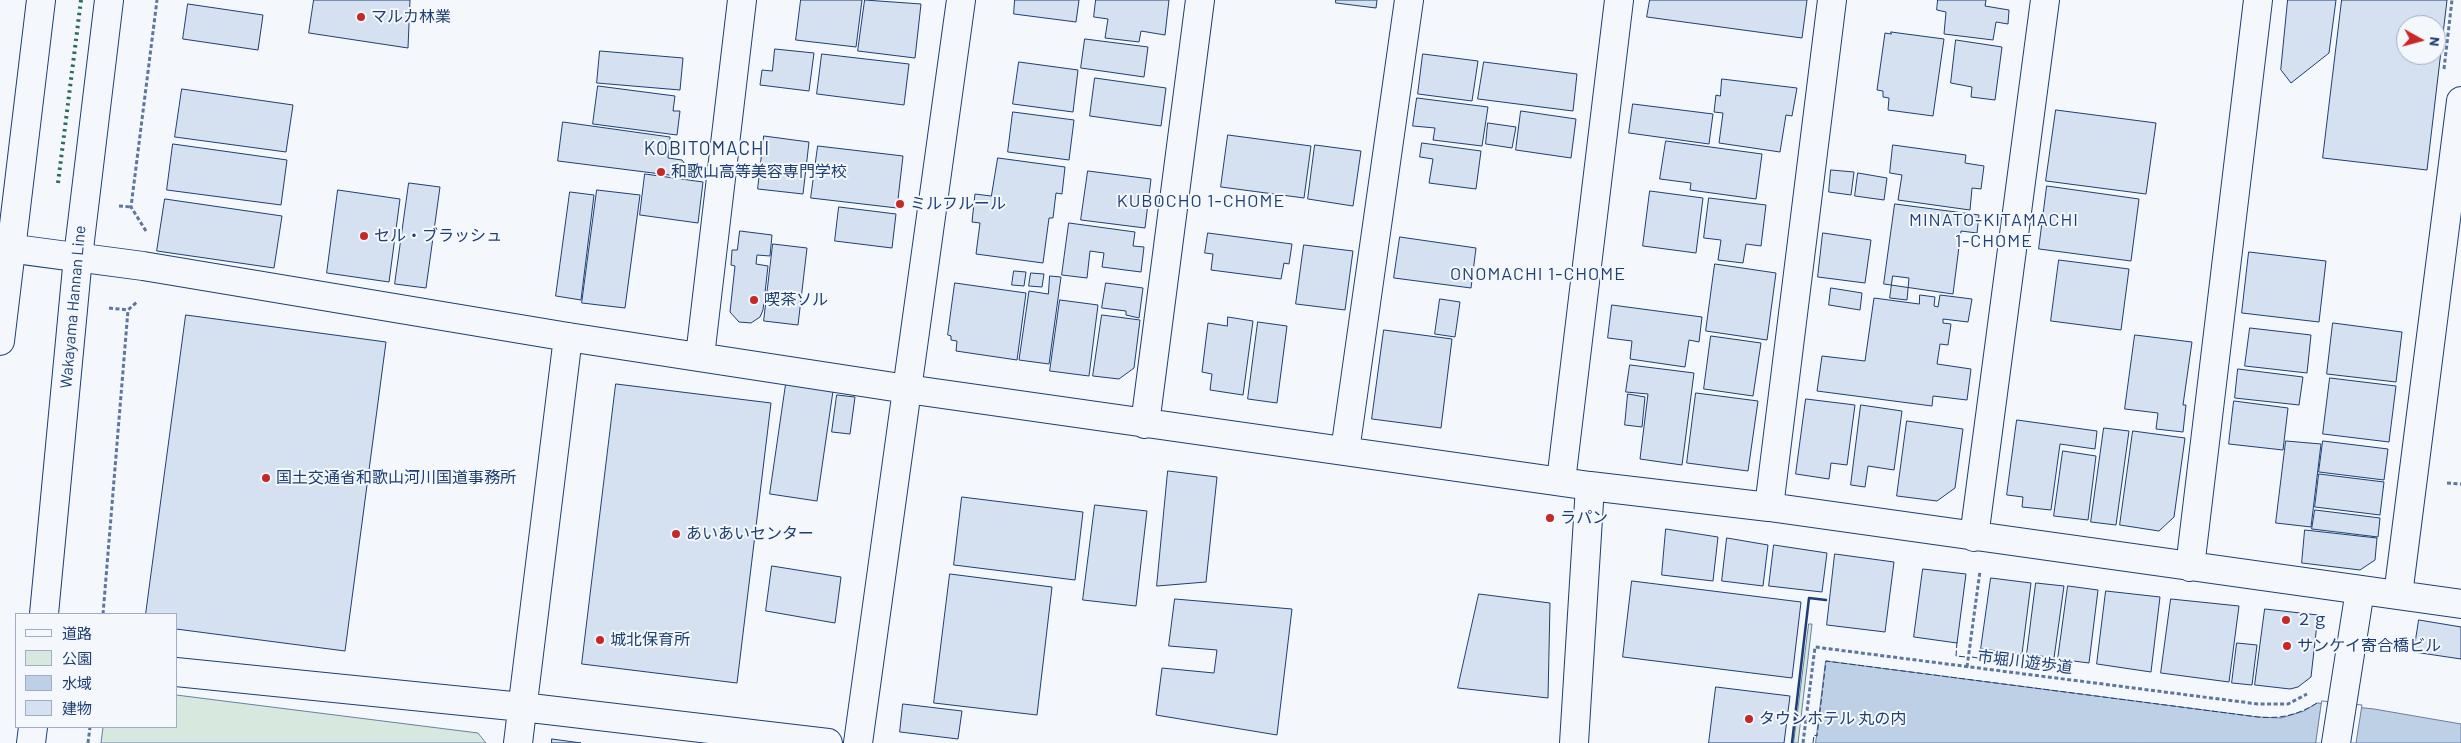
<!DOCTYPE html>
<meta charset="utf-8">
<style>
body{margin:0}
#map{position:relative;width:2461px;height:743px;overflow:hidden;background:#f4f7fb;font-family:Barlow,"Noto Sans JP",sans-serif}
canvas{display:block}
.legend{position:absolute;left:15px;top:613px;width:162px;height:115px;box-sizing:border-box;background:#f4f7fb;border:1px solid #9eadc5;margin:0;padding:6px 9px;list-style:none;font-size:15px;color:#1d3f73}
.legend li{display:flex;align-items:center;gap:10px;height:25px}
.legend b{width:25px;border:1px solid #9eadc5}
.north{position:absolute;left:2396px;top:15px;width:50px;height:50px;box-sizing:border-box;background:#f4f7fb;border:1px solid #9eadc5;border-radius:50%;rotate:97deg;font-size:14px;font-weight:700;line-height:20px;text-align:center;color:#1d3f73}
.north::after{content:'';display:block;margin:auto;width:18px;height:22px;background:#c62828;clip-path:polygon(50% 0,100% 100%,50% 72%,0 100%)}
</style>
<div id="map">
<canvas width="2461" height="743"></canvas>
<ul class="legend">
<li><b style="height:6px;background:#f4f7fb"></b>道路</li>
<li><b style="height:14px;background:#d7e8df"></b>公園</li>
<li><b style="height:14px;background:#bed0e5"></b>水域</li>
<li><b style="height:14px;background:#d5e0f0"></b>建物</li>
</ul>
<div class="north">N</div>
</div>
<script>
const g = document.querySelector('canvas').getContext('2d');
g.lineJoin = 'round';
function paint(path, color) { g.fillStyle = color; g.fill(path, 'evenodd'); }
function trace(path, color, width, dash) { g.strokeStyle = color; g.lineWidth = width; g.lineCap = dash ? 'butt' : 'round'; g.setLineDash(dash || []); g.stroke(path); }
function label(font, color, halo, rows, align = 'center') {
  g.font = font + ' Barlow,"Noto Sans JP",sans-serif'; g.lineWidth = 4; g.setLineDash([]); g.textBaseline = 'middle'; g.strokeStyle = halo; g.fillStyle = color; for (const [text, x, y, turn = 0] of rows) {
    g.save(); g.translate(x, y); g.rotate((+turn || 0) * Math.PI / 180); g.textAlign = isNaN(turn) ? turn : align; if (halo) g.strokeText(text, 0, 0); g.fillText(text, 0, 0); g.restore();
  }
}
const green = new Path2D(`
 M1809,624H1812L1798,743H1794Z
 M176,695L478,733L486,743H101L103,727H176Z`);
paint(green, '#d7e8df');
trace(green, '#687fa3', 1);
const water = new Path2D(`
 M1826,661L2258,717L2281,718L2304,711L2317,703L2374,709L2461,724V743H1816Z`);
paint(water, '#bed0e5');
trace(water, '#687fa3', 1);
const pier = new Path2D(`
 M2322,701L2362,705L2356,743H2316Z`);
paint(pier, '#f4f7fb');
trace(pier, '#687fa3', 1);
const building = new Path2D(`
 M314,0H410L408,48L309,33Z
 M801,0H862L856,47L796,40Z
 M865,0L921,4L915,58L858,51Z
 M1015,0H1079L1076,22L1014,14Z
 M1096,0H1169L1165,35L1141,31L1139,42L1105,38L1108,19L1094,17Z
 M1336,0H1377L1376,8L1336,3Z
 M1650,0H1807L1802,38L1647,17Z
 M1938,0H1986L1985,6L2009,10L2008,24L1996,22L1993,40L1944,34L1946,12L1937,10Z
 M2288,0H2336L2329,53L2291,83L2281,70Z
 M2342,0H2447L2427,170L2323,158ZM2406,25H2436V55H2406Z
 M188,4L263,15L258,50L183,39Z
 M1891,32L1944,39L1933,116L1888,110L1889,98L1883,97V91L1877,90L1885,33L1891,34Z
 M1085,39L1148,47L1144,77L1081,68Z
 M1956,40L2002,47L1995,100L1971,97L1972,87L1951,83Z
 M775,49L814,53L809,91L760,85L762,70L772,71Z
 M600,51L683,58L680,90L597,83Z
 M822,54L909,64L904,105L817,94Z
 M1423,54L1478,61L1472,101L1418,94Z
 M1019,62L1078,70L1073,112L1013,104Z
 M1484,62L1577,74L1573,111L1478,99Z
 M1095,78L1166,88L1161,126L1090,116Z
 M1722,79L1797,88L1792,116L1786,115L1780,152L1719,143L1723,113L1714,112L1716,95L1720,96Z
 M598,86L675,96L673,111H680L677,135L593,124Z
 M182,89L293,105L286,152L175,137Z
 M1417,98L1488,107L1482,146L1433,140L1435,128L1413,126Z
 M1633,104L1713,114L1709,144L1629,133Z
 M2056,110L2156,123L2146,194L2046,181Z
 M1521,111L1576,119L1571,158L1516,150Z
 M1013,112L1074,120L1069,160L1008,152Z
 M563,122L670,137L668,158L682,160L685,164V169L683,173L677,176L558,161Z
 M1488,123L1516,127L1512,148L1486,144Z
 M1228,135L1311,146L1304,198L1221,187Z
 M764,136L809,142L803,194L758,189Z
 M1666,141L1762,154L1756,199L1690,190L1691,183L1660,179Z
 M1422,143L1481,151L1476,189L1429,183L1433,159L1420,157Z
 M173,144L287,160L281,205L167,190Z
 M1315,145L1361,151L1353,206L1308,199Z
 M1893,145L1966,155L1965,163L1984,166L1981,189L1972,188L1970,210L1898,200L1902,175L1890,173Z
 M818,146L903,156L897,208L811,198Z
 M998,158L1065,167L1062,194L1056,193L1053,218H1049L1043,263L976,254L980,223L972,222L975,194L991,196Z
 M1831,170L1854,172L1851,195L1829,192Z
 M1088,171L1151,179L1145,228L1081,220Z
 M1858,173L1887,178L1884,200L1855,196Z
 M645,174L703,182L698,223L640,215Z
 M409,183L440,187L426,288L395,284Z
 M2047,186L2139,199L2131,261L2039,249Z
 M338,190L400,199L389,282L327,273Z
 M597,190L640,195L625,308L582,303Z
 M1650,191L1703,198L1696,253L1643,246Z
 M570,192L594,195L581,300L556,296Z
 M1709,198L1766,205L1761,246L1746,244L1743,263L1718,260L1721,240L1704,238Z
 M165,199L282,216L274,268L157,251Z
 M1895,204L1979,215L1977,233L1961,231L1953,294L1884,284Z
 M839,207L896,214L892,248L835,241Z
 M1069,223L1135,232L1133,246L1144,247L1141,272L1102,267L1104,253L1090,251L1087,278L1062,275Z
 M740,231L772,235L770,256L757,255L756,264L768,266L763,310L760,317L751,323L739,322L730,312L735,266L731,265L732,250H737Z
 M1208,233L1292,244L1289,264L1284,263L1281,279L1211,270L1213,254L1205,253Z
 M1823,233L1871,240L1865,283L1818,277Z
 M1400,237L1476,248L1471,288L1394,278Z
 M773,244L807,248L798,325L764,321Z
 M1304,245L1353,251L1345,310L1296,304Z
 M2249,252L2326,261L2319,322L2242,313Z
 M2059,260L2129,269L2121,330L2051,321Z
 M1715,264L1776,273L1767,340L1706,331Z
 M1014,271L1026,272L1024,286L1012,285Z
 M1031,273L1044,274L1042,287L1029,286Z
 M1050,276L1061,277L1049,364L1019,360L1029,291L1048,294Z
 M1893,276L1909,278L1907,300L1890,298Z
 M955,283L1026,293L1017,360L956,351L957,341L951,340V336L948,335Z
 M1106,283L1143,288L1139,318L1126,315V311L1102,308Z
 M1831,288L1862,293L1860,310L1829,305Z
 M1920,295L1935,297L1934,306L1938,307L1940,295L1972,299L1968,322L1943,319V323L1951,324L1948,345L1940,344L1937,364L1971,369L1967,400L1933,396L1932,406L1817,391L1822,356L1865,361L1874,298L1919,304Z
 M1440,299L1460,302L1455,337L1435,334Z
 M1060,300L1098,305L1089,376L1050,371Z
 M1612,305L1702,317L1699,342L1689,340L1685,367L1630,359L1632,341L1608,338Z
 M186,315L386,342L345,651L176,629V614H146Z
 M1102,315L1140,320L1134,368L1119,379L1093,376Z
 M1228,317L1253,321L1243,395L1210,390L1212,374L1202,372L1208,323L1227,326Z
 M1258,322L1287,326L1277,403L1248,399Z
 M2333,323L2402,332L2396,382L2327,374Z
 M2250,328L2311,335L2307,373L2245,366Z
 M1384,330L1452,339L1441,428L1372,419Z
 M2135,335L2192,342L2183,405H2186L2183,432L2156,429L2158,413L2125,409Z
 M1711,336L1761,343L1753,396L1704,389Z
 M1630,365L1694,373L1682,465L1640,459L1648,394L1626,392Z
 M2238,369L2303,377L2299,405L2235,398Z
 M2330,378L2396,386L2389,442L2323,434Z
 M616,384L771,403L737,683L582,664Z
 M786,384L833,391L817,501L770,494Z
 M1696,393L1758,401L1748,471L1687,463Z
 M1628,394L1645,397L1642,427L1625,425Z
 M837,395L855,397L850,434L832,432Z
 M1806,399L1855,405L1847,465L1831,463L1829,479L1796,474Z
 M2234,401L2288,408L2283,450L2229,444Z
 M1861,405L1902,411L1894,470L1868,466L1865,487L1851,485Z
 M2017,420L2097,431L2095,449L2060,444L2051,510L2022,507L2023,497L2007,495Z
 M1907,421L1963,429L1955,488L1937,501L1897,496Z
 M2104,428L2129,431L2116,525L2091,522Z
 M2133,431L2185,438L2174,517L2159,531L2120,525Z
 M2286,441L2321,444L2311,527L2276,523Z
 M2323,441L2388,449L2384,480L2319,472Z
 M2063,451L2096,456L2088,520L2054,516Z
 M1168,471L1217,477L1206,582L1157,586Z
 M2319,474L2384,482L2380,515L2315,507Z
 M962,497L1083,512L1075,580L954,565Z
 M1095,505L1147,511L1136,606L1083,600Z
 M2315,510L2380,518L2378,537L2312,529Z
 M1666,529L1718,537L1713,581L1662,575Z
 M2305,530L2377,538L2375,560L2360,570L2302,563Z
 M1727,538L1768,545L1763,586L1722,581Z
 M1774,545L1827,553L1822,592L1769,586Z
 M1835,554L1894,562L1885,632L1827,625Z
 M772,566L841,577L835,623L766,611Z
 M1923,569L1966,574L1957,643L1914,637Z
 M950,574L1052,587L1037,715L934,703Z
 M1991,578L2031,583L2022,654L1981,649Z
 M1632,581L1801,602L1792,678L1623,657Z
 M2036,583L2064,586L2054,658L2027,654Z
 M2068,586L2098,590L2089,663L2058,659Z
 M2106,591L2160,597L2151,672L2097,664Z
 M1479,594L1550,603L1548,698L1458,688Z
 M1175,599L1292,609L1277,735L1156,715L1162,668L1214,673L1217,650L1169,646Z
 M2171,599L2239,606L2229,682L2161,673Z
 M2265,609L2318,615L2311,677L2298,687L2290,689L2255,685Z
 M2419,620L2461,627V659L2414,652Z
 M2237,643L2257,645L2252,685L2232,683Z
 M1716,687L1790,696L1784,743H1709Z
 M903,704L962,711L958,739L900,732Z
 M552,739L581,743H552Z`);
paint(building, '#d5e0f0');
trace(building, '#1d3f73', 1);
const minor = new Path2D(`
 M0,247L143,266L568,337L907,389L1590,486L1769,507L2461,604
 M700,356L742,0
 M1145,424L1200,0
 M1345,451L1409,0
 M1561,481L1619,0
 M1769,507L1832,0
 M1974,537L2045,0
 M2190,567L2258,0
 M2398,595L2461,101
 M176,672L522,707L828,743
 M518,743L568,337
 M858,743L961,0
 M1574,743L1590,486
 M2336,743L2360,590`);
const secondary = new Path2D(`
 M0,341L41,0
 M44,614L78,257L109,0
 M31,743L33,727`);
trace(minor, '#1d3f73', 30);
trace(secondary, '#1d3f73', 30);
trace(new Path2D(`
 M2444,69L2452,0
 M119,206L131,207
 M146,231L131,207L157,0
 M109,308L128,310
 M2447,483L2461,484
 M103,614L128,310L138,301
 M1967,667L1980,571
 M88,743L90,727
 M1803,743L1815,647L2258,704H2288L2307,694`), '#5e769c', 3, [4, 2.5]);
trace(minor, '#f4f7fb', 28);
trace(secondary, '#f4f7fb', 28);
trace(new Path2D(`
 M58,183L81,0`), '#2c6c60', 4, [2.5, 4]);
trace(new Path2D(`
 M1957,642L1956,656L1966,657
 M1972,657L1983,659L1984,651
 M1813,743L1814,735L1817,736L1826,661L2258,717C2281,719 2298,715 2317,703`), '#1d3f73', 1, [6, 2.5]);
trace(new Path2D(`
 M1792,743L1809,598L1826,600`), '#1d3f73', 2.5);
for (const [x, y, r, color] of [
 [361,17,5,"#c62828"],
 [661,172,5,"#c62828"],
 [900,204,5,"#c62828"],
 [364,236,5,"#c62828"],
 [754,300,5,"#c62828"],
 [266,478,5,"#c62828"],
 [1550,518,5,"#c62828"],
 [676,534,5,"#c62828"],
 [2286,620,5,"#c62828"],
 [600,640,5,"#c62828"],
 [2287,646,5,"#c62828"],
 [1749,719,5,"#c62828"]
]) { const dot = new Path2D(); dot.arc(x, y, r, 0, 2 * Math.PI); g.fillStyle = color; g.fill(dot); trace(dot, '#f4f7fb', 2); }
label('16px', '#1d3f73', '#f4f7fb', [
 ["マルカ林業",371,17],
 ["和歌山高等美容専門学校",671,172],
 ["ミルフルール",910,204],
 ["セル・ブラッシュ",374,236],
 ["喫茶ソル",764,300],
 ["国土交通省和歌山河川国道事務所",276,478],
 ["ラパン",1560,518],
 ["あいあいセンター",686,534],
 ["２ｇ",2296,620],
 ["城北保育所",610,640],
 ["サンケイ寄合橋ビル",2297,646],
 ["タウンホテル 丸の内",1759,719]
], 'left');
label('16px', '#1d3f73', '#f4f7fb', [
 ["Wakayama Hannan Line",73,307,-85],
 ["市堀川遊歩道",2025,662,7]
]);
g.letterSpacing = '1px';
label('18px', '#1d3f73', '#f4f7fb', [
 ["KUBOCHO 1-CHOME",1201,201],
 ["MINATO-KITAMACHI",1994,220],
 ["1-CHOME",1994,241],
 ["ONOMACHI 1-CHOME",1538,274]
]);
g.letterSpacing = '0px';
g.letterSpacing = '1px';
label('19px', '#1d3f73', '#f4f7fb', [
 ["KOBITOMACHI",707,149]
]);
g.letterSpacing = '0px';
</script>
